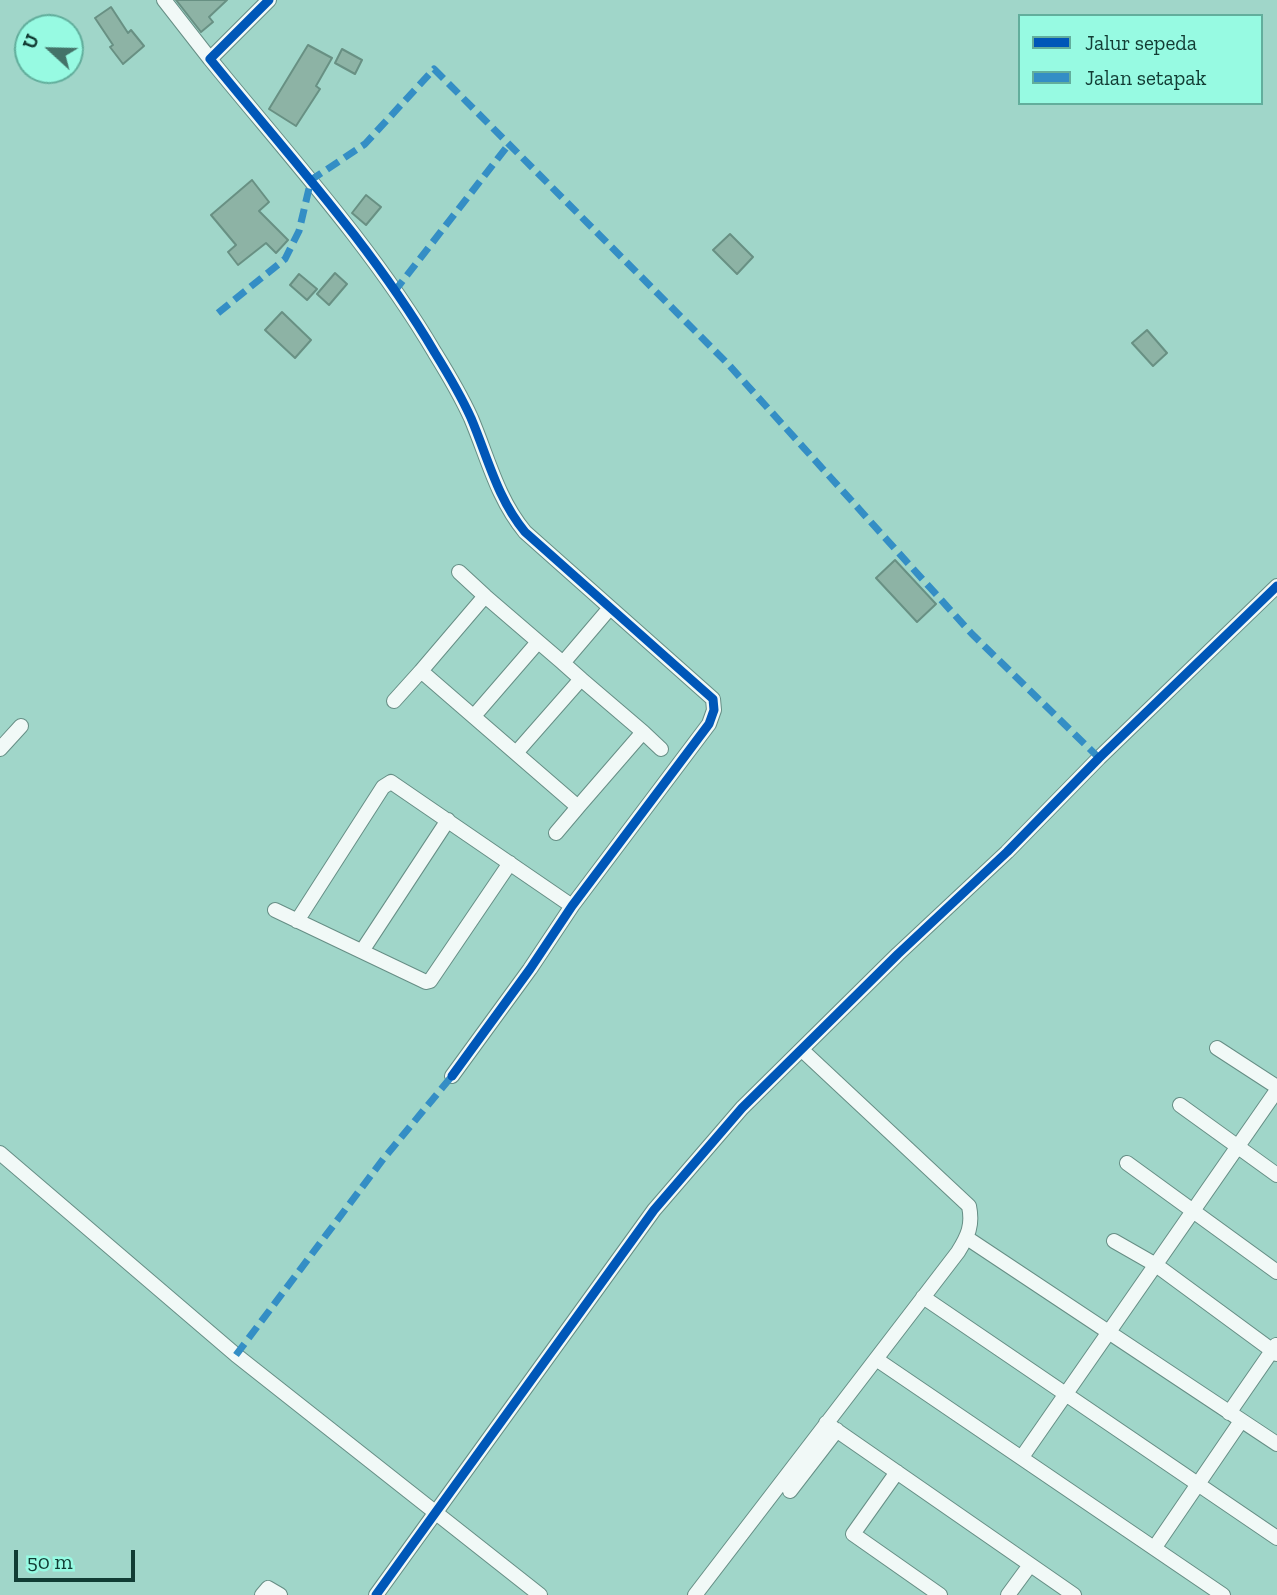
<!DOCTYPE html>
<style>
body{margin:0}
#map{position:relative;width:1277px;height:1595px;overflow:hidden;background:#a0d6c9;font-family:"Zilla Slab",serif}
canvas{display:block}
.legend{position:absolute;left:1018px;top:14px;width:245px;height:91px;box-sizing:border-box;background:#97fae2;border:2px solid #62ae9c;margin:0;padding:9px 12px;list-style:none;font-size:21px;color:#123c34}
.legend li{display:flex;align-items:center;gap:14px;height:35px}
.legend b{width:35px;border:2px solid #62ae9c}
.north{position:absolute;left:14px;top:14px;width:70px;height:70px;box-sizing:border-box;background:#97fae2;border:2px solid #62ae9c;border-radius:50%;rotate:292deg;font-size:19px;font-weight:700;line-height:28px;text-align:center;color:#123c34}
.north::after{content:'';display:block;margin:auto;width:24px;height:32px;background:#447268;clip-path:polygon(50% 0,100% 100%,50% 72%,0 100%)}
.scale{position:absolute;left:14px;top:1550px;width:121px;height:32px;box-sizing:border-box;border:4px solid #123c34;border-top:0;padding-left:9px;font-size:21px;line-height:24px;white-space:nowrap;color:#123c34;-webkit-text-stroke:5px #97fae2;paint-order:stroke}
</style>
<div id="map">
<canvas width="1277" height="1595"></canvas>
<ul class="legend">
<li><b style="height:9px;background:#0057b8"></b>Jalur sepeda</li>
<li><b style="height:9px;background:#348ec5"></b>Jalan setapak</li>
</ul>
<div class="north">U</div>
<div class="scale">50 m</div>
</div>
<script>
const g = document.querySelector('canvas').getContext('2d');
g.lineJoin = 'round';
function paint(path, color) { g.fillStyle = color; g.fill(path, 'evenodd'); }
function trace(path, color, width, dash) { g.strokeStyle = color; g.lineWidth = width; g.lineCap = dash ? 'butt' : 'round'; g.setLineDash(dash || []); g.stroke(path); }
const building = new Path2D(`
 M176,0H227L209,17L213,22L201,32Z
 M111,7L128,33L131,30L144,46L123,64L110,47L113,45L95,18Z
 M308,45L332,58L316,86L320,89L296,126L269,109Z
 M342,49L362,60L355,74L335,63Z
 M252,180L269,202L259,211L288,240L276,253L266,243L238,265L228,252L236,245L211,215Z
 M366,195L381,207L366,225L352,213Z
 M730,234L753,257L737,274L713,250Z
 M335,273L347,284L329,305L317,294Z
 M299,274L317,289L307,300L290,285Z
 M282,312L311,340L295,358L265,330Z
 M1147,330L1167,353L1153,366L1132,343Z
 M895,560L936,604L917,622L876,578Z`);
paint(building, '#8db3a5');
trace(building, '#689083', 2);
const minor = new Path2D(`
 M164,0L210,59
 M269,0L210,59C288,155 372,246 435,353C448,374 461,396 471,418C488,458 497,498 525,532L713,699L714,710L709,724L572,906L530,969L452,1076
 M459,572L485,596
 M581,679L643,732L578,807L421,671L485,596L563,663L609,609
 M394,701L421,671
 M474,716L538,642
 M643,732L661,749
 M0,749L21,726
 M516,753L581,679L563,663
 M556,833L578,807
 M275,910L426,982L430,981L510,863
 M297,921L383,787L391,782L572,906
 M362,951L448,820
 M1217,1048L1277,1087
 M1180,1105L1277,1175
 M0,1153L236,1355L540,1595
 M1127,1163L1277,1272
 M967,1238L1277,1444
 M1114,1241L1156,1265L1277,1354
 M923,1297L1277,1538
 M876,1359L1223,1595
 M1229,1413L1276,1345
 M826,1423L1074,1595
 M1022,1457L1277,1090
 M897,1472L853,1534L940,1595
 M790,1491L837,1430
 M1155,1547L1241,1421
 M262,1595L268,1588L280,1595
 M376,1595L654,1210L742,1108L898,954L1007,852L1099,758L1277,586
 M695,1595L958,1252C968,1236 973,1225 969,1206L802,1050
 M1008,1595L1030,1565`);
trace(minor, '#668e85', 16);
trace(minor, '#f1f9f7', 14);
trace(new Path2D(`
 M394,292L509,144
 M218,313L285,259L299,231L311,180L365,144L434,69L728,364L972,634L1099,758
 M236,1355L384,1158L452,1076`), '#348ec5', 7, [14, 7]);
trace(new Path2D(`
 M269,0L210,59C288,155 372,246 435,353C448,374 461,396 471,418C488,458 497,498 525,532L713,699L714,710L709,724L572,906L530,969L452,1076
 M376,1595L654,1210L742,1108L898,954L1007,852L1099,758L1277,586`), '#0057b8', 9);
</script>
